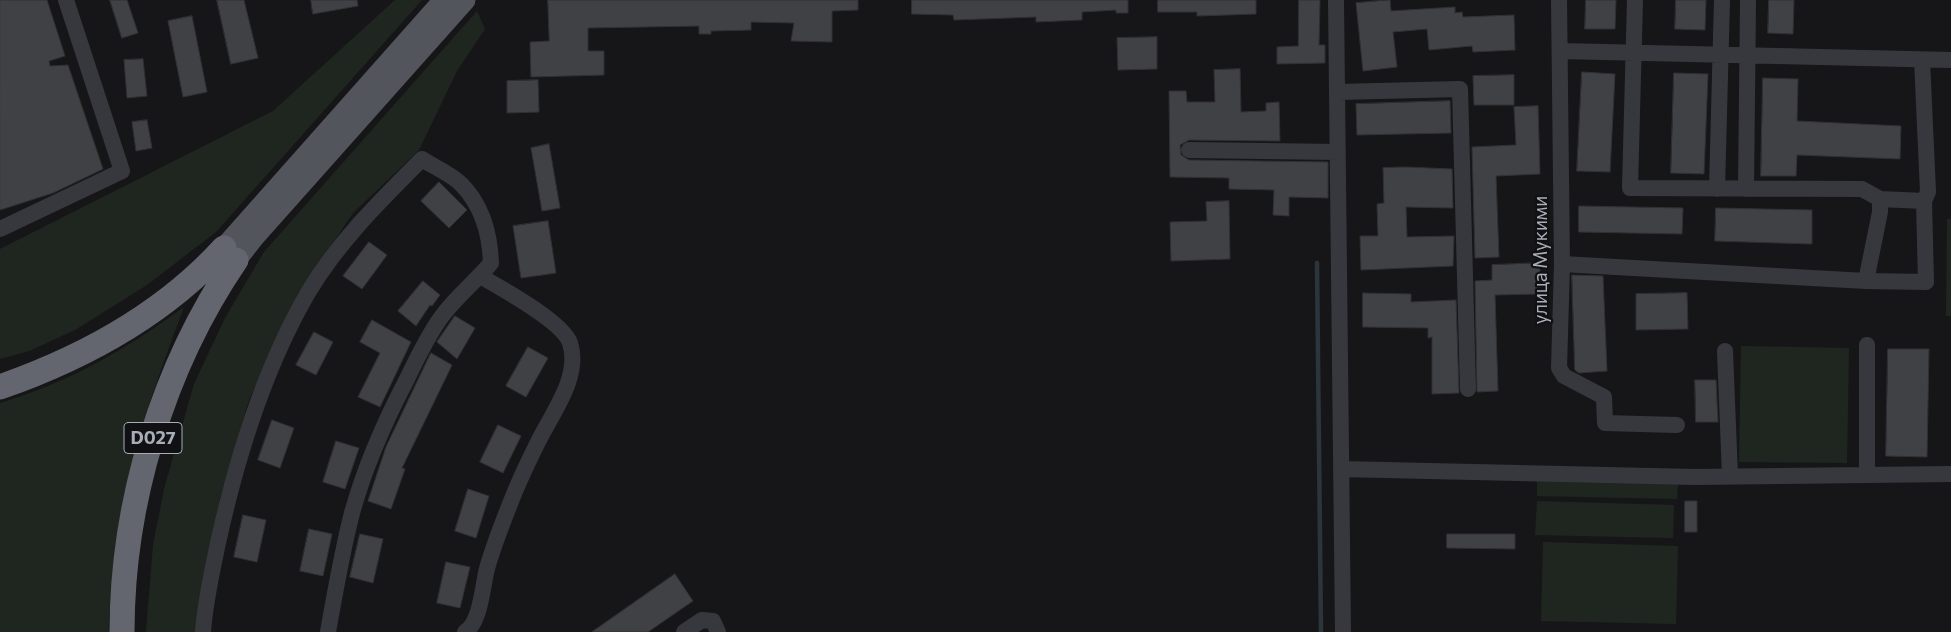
<!DOCTYPE html>
<meta charset="utf-8">
<style>
body{margin:0}
canvas{display:block;background:#161618}
</style>
<canvas width="1951" height="632"></canvas>
<script>
const g = document.querySelector('canvas').getContext('2d');
g.lineJoin = 'round';
function paint(path, color) { g.fillStyle = color; g.fill(path, 'evenodd'); }
function trace(path, color, width, dash) { g.strokeStyle = color; g.lineWidth = width; g.lineCap = dash ? 'butt' : 'round'; g.setLineDash(dash || []); g.stroke(path); }
function label(font, color, halo, rows, align = 'center') {
  g.font = font + ' Commissioner,sans-serif'; g.lineWidth = 4.5; g.setLineDash([]); g.textBaseline = 'middle'; g.strokeStyle = halo; g.fillStyle = color; for (const [text, x, y, turn = 0] of rows) {
    g.save(); g.translate(x, y); g.rotate((+turn || 0) * Math.PI / 180); g.textAlign = isNaN(turn) ? turn : align; if (halo) g.strokeText(text, 0, 0); g.fillText(text, 0, 0); g.restore();
  }
}
paint(new Path2D(`
 M395,0H422L216,232L147,285L75,330L29,351L0,359V249L273,111Z
 M477,11L485,29L457,71L419,150L353,213L300,292L249,400L220,498L198,632H146L153,545L164,489L194,384L225,318L264,252Z
 M1947,219H1951V316H1946Z
 M184,307C150,398 120,481 113,579C111,596 108,615 109,632H0V403C68,383 127,349 184,307Z
 M1741,346L1849,348L1847,463L1739,462Z
 M1537,479L1678,484L1677,499L1537,496Z
 M1537,501L1674,505L1673,538L1535,535Z
 M1543,542L1678,546L1676,624L1541,621Z`), '#1e261f');
trace(new Path2D(`
 M1317,263L1321,632`), '#2c353c', 4.5);
const building = new Path2D(`
 M0,0H47L65,56L49,61L50,66L68,65L103,169L53,193L0,210Z
 M110,0H127L138,33L122,38Z
 M217,0H244L258,58L231,64Z
 M311,0H357L358,6L313,14Z
 M548,0H858V10L832,11V42L791,41L794,23L751,22V30L711,31V34H699V26L588,28V51H604V75L531,77L530,42L549,41Z
 M912,0H1128V13H1116V10L1082,12V20L1036,22V17L954,20L953,15L912,14Z
 M1158,0H1256V14L1197,16V12H1158Z
 M1299,0H1320L1319,45H1325V63L1277,64V47L1298,46Z
 M1390,0L1391,11L1455,7V13L1462,12L1463,17L1514,15L1515,50L1473,52L1472,46L1429,50L1427,29L1393,32L1397,67L1363,71L1356,3Z
 M1586,0H1616L1615,29H1585Z
 M1676,0H1706L1705,30L1675,29Z
 M1769,0H1794L1793,34L1768,33Z
 M192,16L207,92L183,97L168,21Z
 M1157,37V69L1118,70L1117,38Z
 M143,59L147,96L127,98L124,60Z
 M1240,69L1241,112L1266,111V103L1279,102L1280,141L1189,140L1180,145L1181,155L1189,160L1328,162V198L1289,197V216L1273,215L1274,190L1229,189V178L1170,177L1169,91H1186L1187,102H1215L1214,70Z
 M1582,72L1615,74L1610,172L1577,171Z
 M1674,73L1708,74L1704,174L1671,173Z
 M1514,75V105H1474L1473,76Z
 M1763,78L1798,79L1797,121L1901,126L1900,159L1797,155L1796,176H1761Z
 M538,80L539,112L507,113V81Z
 M1450,101L1451,133L1357,135L1356,104Z
 M1538,106L1540,174L1496,176L1499,257L1475,258L1472,147L1516,145L1514,107Z
 M147,120L152,148L136,151L132,122Z
 M549,144L560,208L542,211L531,148Z
 M1405,167L1452,169L1453,208L1406,207L1407,237L1454,236L1453,266L1361,270L1360,236H1378L1377,204L1384,203L1383,168Z
 M439,182L467,210L449,228L421,201Z
 M1229,201L1230,259L1171,261L1170,222L1207,221L1206,202Z
 M1579,206L1683,208L1682,234L1579,232Z
 M1716,208L1812,210V244L1715,241Z
 M548,221L556,273L521,278L513,226Z
 M369,242L387,255L362,289L343,276Z
 M1540,263V294L1495,295L1498,391L1477,392L1475,281L1492,280V265Z
 M1572,275L1603,276L1607,371L1579,373L1575,370Z
 M423,281L440,295L432,306L430,305L416,326L398,311Z
 M1363,293L1411,294V302L1456,300L1459,393L1432,394V337L1428,338V328L1363,327Z
 M1687,293L1688,329L1636,330V294Z
 M455,316L475,328L457,359L437,342Z
 M372,320L411,342L380,407L358,397L380,353L360,342Z
 M314,332L333,342L316,375L296,365Z
 M528,347L548,358L526,397L506,386Z
 M1888,349H1929L1927,457L1886,456Z
 M431,353L452,365L402,468L405,469L391,509L368,501L386,447Z
 M1695,380H1716L1718,422H1696Z
 M272,420L294,428L280,468L258,460Z
 M498,425L521,436L503,473L480,462Z
 M336,441L359,448L345,489L323,482Z
 M468,489L489,496L476,538L455,531Z
 M1685,501H1697V532H1685Z
 M243,515L266,520L257,562L234,557Z
 M309,529L332,534L323,576L300,571Z
 M360,534L383,539L373,583L350,577Z
 M1447,534H1515V549L1447,548Z
 M446,562L470,567L460,608L437,603Z
 M675,574L693,601L648,632H592Z`);
paint(building, '#404145');
trace(building, '#303034', 1);
trace(new Path2D(`
 M1336,0L1343,632
 M1559,0L1562,264L1559,368L1564,376L1604,397L1605,423L1677,425
 M1560,51L1951,60
 M1922,60L1928,192L1924,201
 M1337,92L1460,89L1468,389
 M1189,150L1338,152
 M1717,189L1722,0
 M1746,189L1748,0
 M0,229L122,171L66,0
 M1562,264L1866,281L1926,282L1924,201L1880,199L1862,189L1630,188L1635,0
 M1866,281L1880,212V199
 M1725,351L1730,476
 M1341,469L1695,477L1951,474
 M1867,475V345
 M203,632C205,602 212,572 218,543C237,456 264,368 309,291C339,241 381,200 422,159C434,167 451,174 461,184C482,205 490,235 491,263C475,282 457,296 442,316C428,335 417,358 407,379C385,421 365,466 352,513C342,552 335,592 328,632
 M465,632C482,621 482,584 488,565C494,545 502,524 510,504C518,483 528,462 538,442C552,413 581,377 570,343C563,322 501,288 480,276
 M684,632L702,620L713,621L718,632`), '#37383d', 16);
trace(new Path2D(`
 M224,248L444,0
 M236,260L254,237L465,0`), '#53555c', 21);
trace(new Path2D(`
 M0,387C83,358 164,314 224,248
 M122,632C122,503 163,367 236,260`), '#63666e', 25);
for (const [x, y, w] of [
 [153,438,58]
]) { const box = new Path2D(); box.roundRect(x - w / 2, y - 15.5, w, 31, 4); g.fillStyle = '#111113'; g.fill(box); trace(box, '#a8adb8', 1); }
label('bold 18px', '#a8adb8', null, [
 ["D027",153,438]
]);
label('19px', '#a8adb8', '#111113', [
 ["улица Мукими",1541,260,-90]
]);
</script>
